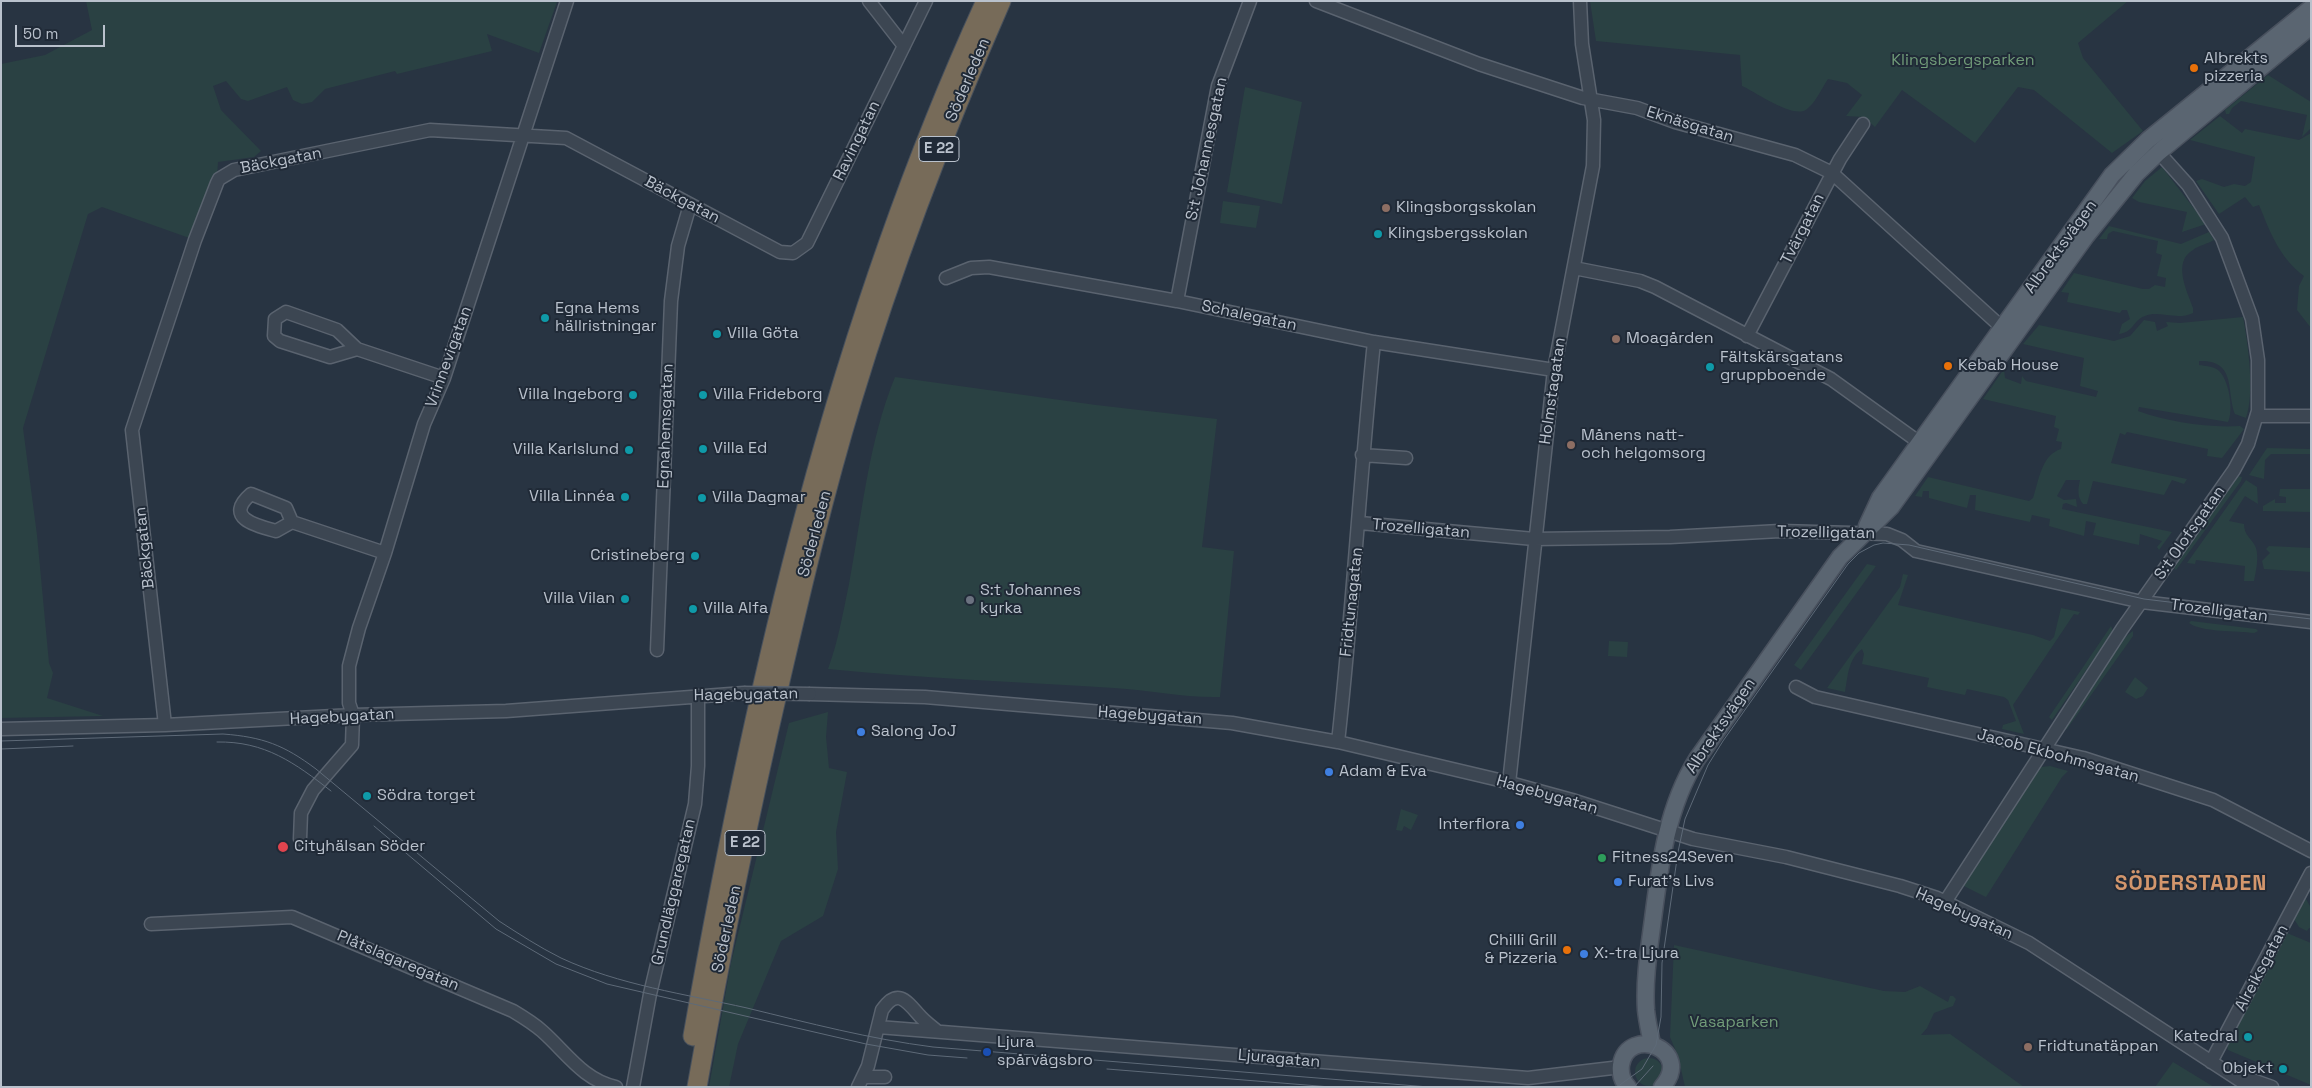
<!DOCTYPE html>
<meta charset="utf-8">
<style>
body{margin:0}
#map{position:relative;width:2312px;height:1088px;overflow:hidden;background:#283442;font-family:"Space Grotesk",sans-serif}
canvas{display:block}
.frame{position:absolute;inset:0;border:2px solid #b9c1cc;pointer-events:none}
.scale{position:absolute;left:15px;top:25px;width:90px;height:22px;box-sizing:border-box;border:2px solid #b9c1cc;border-top:0;padding-left:6px;font-size:15px;line-height:18px;white-space:nowrap;color:#b9c1cc;-webkit-text-stroke:4px #202a37;paint-order:stroke}
</style>
<div id="map">
<canvas width="2312" height="1088"></canvas>
<div class="frame"></div>
<div class="scale">50 m</div>
</div>
<script>
const g = document.querySelector('canvas').getContext('2d');
g.lineJoin = 'round';
function paint(path, color) { g.fillStyle = color; g.fill(path, 'evenodd'); }
function trace(path, color, width, dash) { g.strokeStyle = color; g.lineWidth = width; g.lineCap = dash ? 'butt' : 'round'; g.setLineDash(dash || []); g.stroke(path); }
function label(font, color, halo, rows, align = 'center') {
  g.font = font + ' "Space Grotesk",sans-serif'; g.lineWidth = 4; g.setLineDash([]); g.textBaseline = 'middle'; g.strokeStyle = halo; g.fillStyle = color; for (const [text, x, y, turn = 0] of rows) {
    g.save(); g.translate(x, y); g.rotate((+turn || 0) * Math.PI / 180); g.textAlign = isNaN(turn) ? turn : align; if (halo) g.strokeText(text, 0, 0); g.fillText(text, 0, 0); g.restore();
  }
}
paint(new Path2D(`
 M86,1L557,2L539,53L487,34L492,51L397,74L395,71L325,89L312,102L302,104L293,100L287,87L248,101L241,99L226,81L213,86L221,110L261,151L254,157L218,162L217,176L195,240L102,207L88,214L23,428L37,535L49,663L53,673L47,698L103,716L1,718V64L45,55L92,30Z
 M1590,1H2128L2078,43L2083,58L2143,131L2112,153L2034,90L2018,87L1975,143L1902,90L1875,127L1864,117L1846,116L1862,95L1847,83L1828,79C1822,88 1816,102 1807,109C1794,120 1756,92 1742,86L1740,55L1596,41Z
 M2268,75L2311,102V128L2302,137L2307,115L2241,101L2232,108L2229,114H2226L2225,110Z
 M1245,87L1302,102L1282,204L1227,192Z
 M2220,116L2242,133L2245,129L2299,140L2311,133V328L2297,310L2299,286L2304,276C2279,257 2271,234 2259,205L2253,207L2245,197L2219,214L2196,181L2202,179L2224,187L2234,184L2245,186L2251,182L2255,157L2190,140Z
 M2162,167L2206,224L2182,232L2187,212L2139,202L2132,198L2145,181Z
 M1223,201L1260,206L1256,228L1220,223Z
 M2109,226L2181,244L2209,232L2214,240C2208,244 2199,245 2193,250C2172,262 2187,291 2193,308V313C2176,321 2159,310 2145,316C2133,320 2134,332 2119,334L2122,324L2130,319L2127,310H2122L2120,313L2067,302L2069,293L2061,292L2074,273L2143,289H2149L2155,285L2165,287L2166,278L2157,276L2162,255L2156,253L2158,241L2113,231L2108,234L2107,239H2099Z
 M2243,317C2248,344 2255,393 2246,418L2235,414C2226,391 2237,360 2199,361V365C2205,366 2213,366 2218,370C2229,379 2234,410 2228,422L2139,407L2138,411C2169,422 2207,428 2240,426L2244,429L2222,458L2207,456L2208,449L2127,432L2125,435L2120,433L2111,463L2187,479L2184,484L2172,480L2164,495L2093,481L2087,504H2083C2077,497 2078,489 2080,480H2066L2057,496L2064,500L2076,499L2077,507L2066,503L2063,504L2062,509L2172,532L2159,550L2157,547L2162,541L2140,534L2139,545L2093,535L2096,523L2086,521L2084,536L2049,526L2050,519L2032,515L2030,522L1975,510L1976,495H1970L1967,508L1929,498V491H1923L1922,497L1915,496L1928,477L2029,501L2033,498C2039,481 2041,455 2061,449L2062,442L2056,441L2059,429L2054,427L2056,416L1983,399L2004,369L2005,378L2021,384L2022,376L2026,381L2096,397L2098,391L2080,386L2084,358L2023,344L2039,325L2114,341L2130,336L2144,320L2155,322L2157,331L2168,326L2166,322L2180,323Z
 M895,377L1096,405L1217,419L1202,547L1234,551L1220,697C1185,698 1150,690 1114,688C1018,682 923,678 828,669C838,642 843,613 849,584C862,515 868,443 895,377Z
 M2267,448L2311,449V454H2271L2265,460L2264,479L2249,475Z
 M2237,476L2242,477L2241,481L2176,570L2174,568Z
 M2246,480L2257,487L2258,504L2245,496L2229,521L2244,524C2244,536 2252,538 2256,548C2259,558 2256,571 2254,581H2244L2245,566L2196,560L2195,564L2187,563Z
 M2280,489H2311V512L2263,511V506L2275,499V503H2286V497L2279,496Z
 M2269,546L2311,548V572L2264,569L2262,561L2270,553L2266,549Z
 M1867,564L1876,566L1801,670L1794,665Z
 M1903,574L1908,575L1898,605L2033,635L2050,641L2054,637L2061,608L2080,612L2078,615L2074,614L2013,705L2024,734L2002,729L2003,725L2016,721L2008,700L2004,697L1967,689L1965,695L1927,687L1929,678L1862,664L1864,654L1862,649C1848,659 1848,676 1845,692L1827,688L1900,587Z
 M2191,621L2256,629L2258,631L2254,633C2238,631 2200,632 2189,623Z
 M2111,626L2113,631L2052,720L2049,717Z
 M2133,631V636L2067,729H2064C2077,709 2116,641 2133,631Z
 M1609,641L1628,642L1627,657L1608,656Z
 M2135,677L2148,688L2143,696L2136,699L2125,692Z
 M828,712L826,737L829,768L847,772L836,832L838,869L823,916L781,941L738,1044L729,1087H709L731,963L789,723Z
 M2050,766L2068,771L2062,777L1986,897L1962,885L2035,773L2041,767Z
 M1401,809L1418,815L1411,830L1404,826L1402,831L1396,830Z
 M2306,899L2311,908V928H2309L2307,931L2299,927L2294,919L2302,901Z
 M2287,933L2311,943V1085L2228,1050L2227,1045L2238,1018Z
 M1674,945L1884,991L1905,992L1920,986L1948,1002L1950,996H1953L1956,999L1953,1006L1934,1013L1927,1028L1921,1035L1950,1034L2024,1087H1685L1678,1056L1670,1037Z
 M1635 1072a14 14 0 1 1 28 0a14 14 0 1 1-28 0Z
 M2173,1062L2214,1087H2155Z`), '#2a4143');
const minor = new Path2D(`
 M869,1L904,46
 M1316,1L1479,64L1583,98L1637,108L1675,122L1795,155L1832,173L2008,333
 M1574,268L1640,281L1655,287L1831,379L1927,448
 M946,278L971,268L989,267L1177,301L1374,342L1554,370
 M1177,301L1218,86L1250,1
 M1747,336L1840,159L1863,124
 M357,349L337,330L286,312L275,319L274,336L280,341L330,357L357,349L444,378
 M2257,416H2311
 M1362,455L1406,458
 M292,522L286,508L251,494C223,518 257,526 276,531L292,522L385,553
 M1360,523L1534,539L1670,537L1780,531L1887,534L1902,540L1916,551L2142,602L2311,622
 M657,650L671,301L678,246L690,205
 M1796,687L1815,697L2083,758L2213,800L2311,851
 M810,694L925,697L1232,723L1338,742L1499,780L1572,800L1693,839L1786,857L1900,886L1937,898L2029,943L2250,1087
 M165,725L132,430L195,240L217,183L219,179L234,170L430,130L566,138L780,252L793,253L807,243L926,1
 M1,729L165,725L353,715L506,711L744,693
 M1338,742C1353,609 1360,475 1374,342
 M1509,783L1554,370L1593,166L1594,120L1582,44L1580,1
 M300,839L301,813L313,790L352,745L353,715L349,703V666L359,628L385,553L424,424L444,378L567,1
 M1945,902L2122,629L2234,470L2248,444L2258,411V360L2252,319L2222,238L2188,185L2153,146
 M151,924L292,917L513,1011C523,1017 533,1023 542,1031C566,1052 583,1080 616,1087
 M878,1027L1528,1078L1621,1067
 M2211,1062L2311,873
 M2241,1076L2272,1087
 M863,1077H885
 M633,1087L650,994L695,804L698,766V696
 M858,1087L868,1066L882,1010C897,988 906,1000 919,1015C924,1021 931,1026 937,1031`);
const major = new Path2D(`
 M1867,526L1880,498L2112,175L2148,140L2311,8
 M1652,1044C1650,1033 1647,1021 1646,1010C1644,980 1649,949 1653,919C1660,864 1667,807 1697,759L1840,557L1891,507L2086,236L2136,174L2159,152L2311,26
 M1628,1087C1622,1081 1620,1073 1621,1065C1628,1024 1695,1050 1662,1087`);
const highway = new Path2D(`
 M693,1036C755,683 836,328 986,1
 M697,1087C721,951 749,815 780,681C802,586 824,493 852,400C893,264 944,131 1001,1`);
trace(minor, '#5a636f', 15);
trace(major, '#49515e', 19);
trace(highway, '#47505c', 21);
trace(minor, '#3c4652', 12);
trace(major, '#5a6571', 16);
trace(highway, '#776b59', 19);
trace(new Path2D(`
 M1,741L223,734C263,737 284,745 316,769L499,921C519,934 539,947 561,958C619,985 685,994 747,1008C809,1023 870,1039 933,1047L1429,1087
 M217,742C265,741 295,763 331,791
 M1,749L73,746
 M374,826L496,929L556,964L607,984L866,1044L928,1055L967,1058
 M1107,1069L1331,1087
 M1617,1087L1642,1069L1656,1045L1661,1017L1662,963L1678,852L1685,819L1708,765L1723,741L1848,564L1859,553L1874,545L1883,543L1909,545L2144,599L2311,619
 M1634,1087L1653,1066`), '#5e6a78', 1);
const minorBridge = new Path2D(`
 M744,693L810,694`);
trace(minorBridge, '#5a636f', 15, []);
trace(minorBridge, '#3c4652', 12);
for (const [x, y, r, color] of [
 [2194,68,5,"#e8710a"],
 [1386,208,5,"#8d6e63"],
 [1378,234,5,"#0f9aa8"],
 [545,318,5,"#0f9aa8"],
 [717,334,5,"#0f9aa8"],
 [1616,339,5,"#8d6e63"],
 [1948,366,5,"#e8710a"],
 [1710,367,5,"#0f9aa8"],
 [633,395,5,"#0f9aa8"],
 [703,395,5,"#0f9aa8"],
 [1571,445,5,"#8d6e63"],
 [703,449,5,"#0f9aa8"],
 [629,450,5,"#0f9aa8"],
 [625,497,5,"#0f9aa8"],
 [702,498,5,"#0f9aa8"],
 [695,556,5,"#0f9aa8"],
 [625,599,5,"#0f9aa8"],
 [970,600,5,"#6b7280"],
 [693,609,5,"#0f9aa8"],
 [861,732,5,"#3f7fe0"],
 [1329,772,5,"#3f7fe0"],
 [367,796,5,"#0f9aa8"],
 [1520,825,5,"#3f7fe0"],
 [283,847,6,"#e0444e"],
 [1602,858,5,"#2e9e5b"],
 [1618,882,5,"#3f7fe0"],
 [1567,950,5,"#e8710a"],
 [1584,954,5,"#3f7fe0"],
 [2248,1037,5,"#0f9aa8"],
 [2028,1047,5,"#8d6e63"],
 [987,1052,5,"#1a4fb4"],
 [2283,1069,5,"#0f9aa8"]
]) { const dot = new Path2D(); dot.arc(x, y, r, 0, 2 * Math.PI); g.fillStyle = color; g.fill(dot); trace(dot, '#202a37', 2); }
for (const [x, y, w] of [
 [939,149,40],
 [745,843,40]
]) { const box = new Path2D(); box.roundRect(x - w / 2, y - 12.5, w, 25, 4); g.fillStyle = '#202a37'; g.fill(box); trace(box, '#b9c1cc', 1); }
label('bold 15px', '#b9c1cc', null, [
 ["E 22",939,149],
 ["E 22",745,843]
]);
label('16px', '#b9c1cc', '#202a37', [
 ["Albrekts",2204,59],
 ["pizzeria",2204,77],
 ["Klingsborgsskolan",1396,208],
 ["Klingsbergsskolan",1388,234],
 ["Egna Hems",555,309],
 ["hällristningar",555,327],
 ["Villa Göta",727,334],
 ["Moagården",1626,339],
 ["Fältskärsgatans",1720,358],
 ["gruppboende",1720,376],
 ["Kebab House",1958,366],
 ["Villa Ingeborg",623,395,"right"],
 ["Villa Frideborg",713,395],
 ["Månens natt-",1581,436],
 ["och helgomsorg",1581,454],
 ["Villa Ed",713,449],
 ["Villa Karlslund",619,450,"right"],
 ["Villa Linnéa",615,497,"right"],
 ["Villa Dagmar",712,498],
 ["Cristineberg",685,556,"right"],
 ["S:t Johannes",980,591],
 ["kyrka",980,609],
 ["Villa Vilan",615,599,"right"],
 ["Villa Alfa",703,609],
 ["Salong JoJ",871,732],
 ["Adam & Eva",1339,772],
 ["Södra torget",377,796],
 ["Interflora",1510,825,"right"],
 ["Cityhälsan Söder",294,847],
 ["Fitness24Seven",1612,858],
 ["Furat's Livs",1628,882],
 ["Chilli Grill",1557,941,"right"],
 ["& Pizzeria",1557,959,"right"],
 ["X:-tra Ljura",1594,954],
 ["Katedral",2238,1037,"right"],
 ["Ljura",997,1043],
 ["spårvägsbro",997,1061],
 ["Fridtunatäppan",2038,1047],
 ["Objekt",2273,1069,"right"]
], 'left');
label('16px', '#719c79', '#202a37', [
 ["Klingsbergsparken",1963,61],
 ["Vasaparken",1734,1023]
]);
label('16px', '#b9c1cc', '#202a37', [
 ["Söderleden",968,80,-67],
 ["Eknäsgatan",1690,125,17],
 ["Ravingatan",857,141,-64],
 ["S:t Johannesgatan",1207,149,-78],
 ["Bäckgatan",281,161,-11],
 ["Bäckgatan",682,200,28],
 ["Tvärgatan",1803,229,-63],
 ["Albrektsvägen",2061,247,-54],
 ["Schalegatan",1249,316,12],
 ["Vrinnevigatan",449,357,-70],
 ["Holmstagatan",1553,391,-82],
 ["Egnahemsgatan",666,426,-88],
 ["Trozelligatan",1421,529,5],
 ["Trozelligatan",1826,533,1],
 ["S:t Olofsgatan",2190,533,-55],
 ["Söderleden",815,534,-75],
 ["Bäckgatan",145,548,-96],
 ["Fridtunagatan",1352,602,-84],
 ["Trozelligatan",2219,611,7],
 ["Hagebygatan",746,695,-1],
 ["Hagebygatan",1150,716,4],
 ["Hagebygatan",342,717,-3],
 ["Albrektsvägen",1721,726,-56],
 ["Jacob Ekbohmsgatan",2058,756,15],
 ["Hagebygatan",1547,795,16],
 ["Grundläggaregatan",674,892,-77],
 ["Hagebygatan",1964,914,24],
 ["Söderleden",727,929,-78],
 ["Plåtslagaregatan",398,961,23],
 ["Alreiksgatan",2262,968,-62],
 ["Ljuragatan",1279,1059,5]
]);
g.letterSpacing = '1px';
label('bold 21px', '#d3966c', '#202a37', [
 ["SÖDERSTADEN",2191,884]
]);
g.letterSpacing = '0px';
</script>
